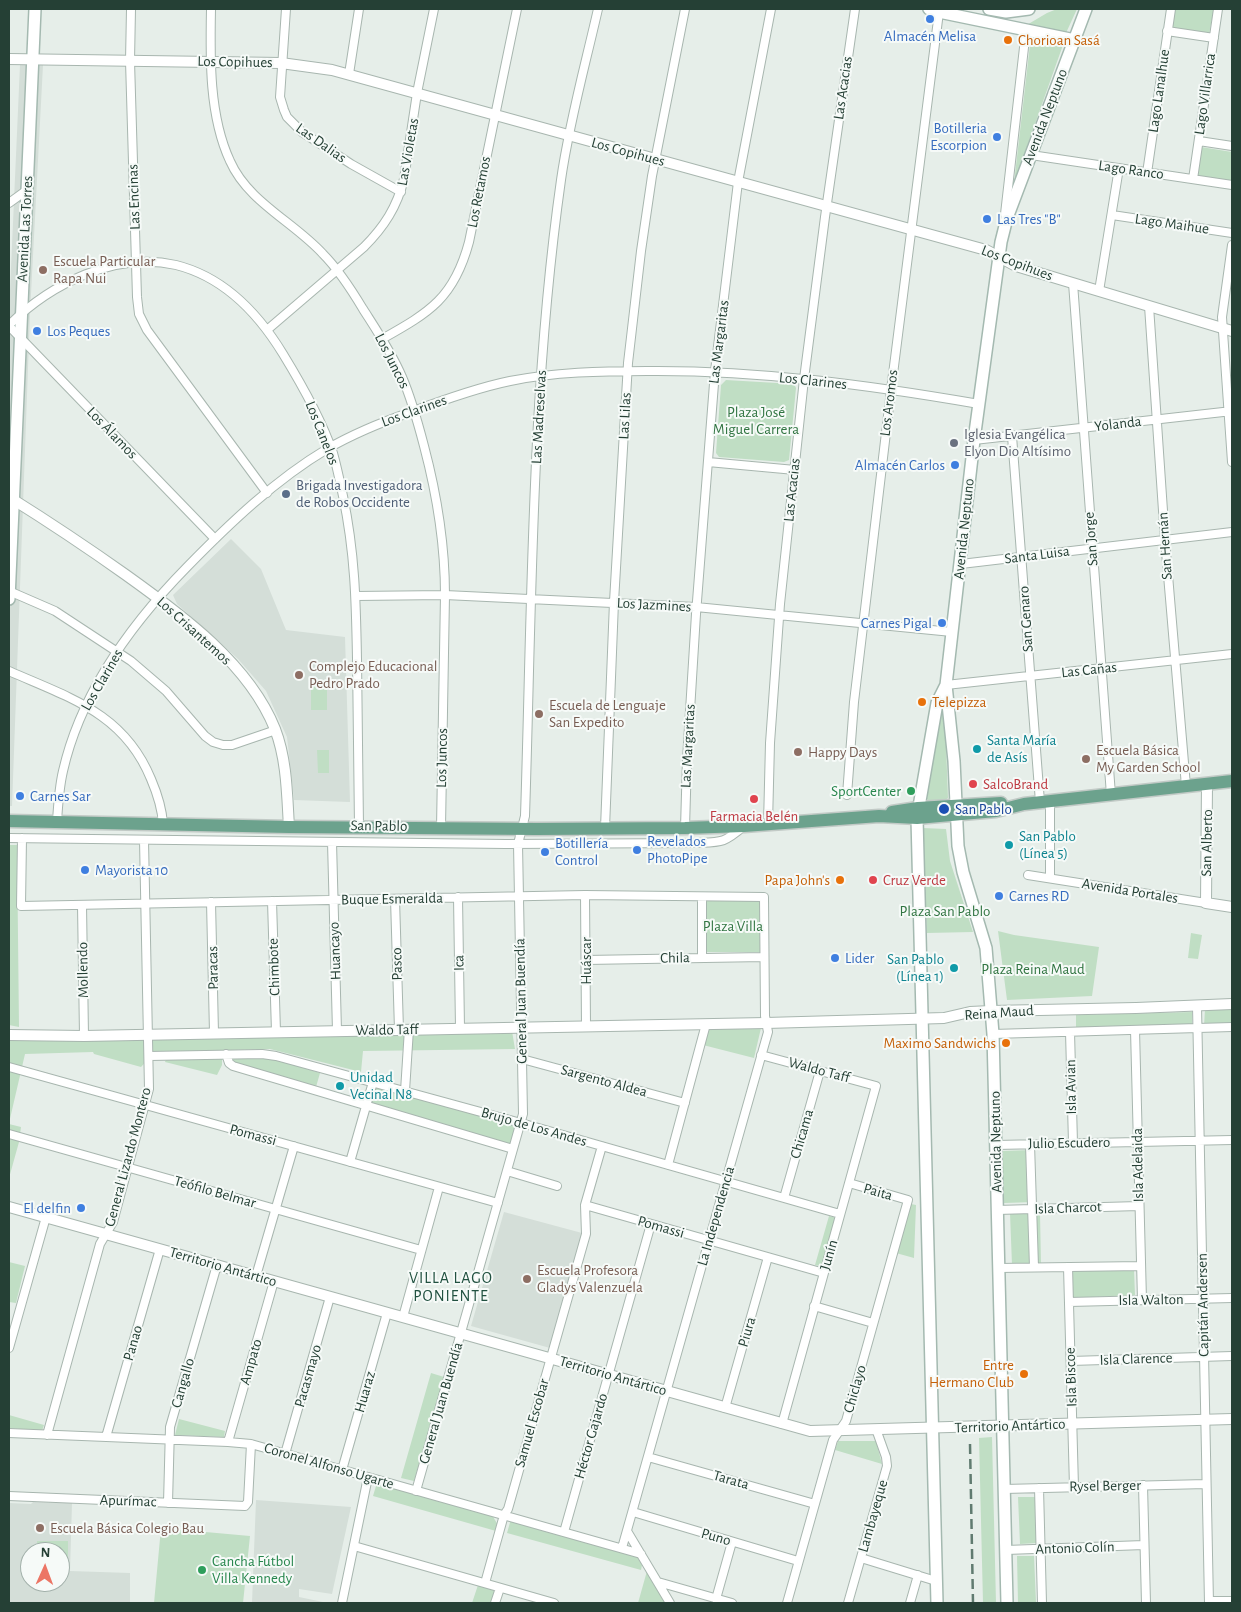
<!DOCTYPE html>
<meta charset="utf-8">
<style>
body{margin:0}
#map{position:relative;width:1241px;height:1612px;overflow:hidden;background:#e6eee9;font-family:"Alegreya Sans",sans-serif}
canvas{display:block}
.frame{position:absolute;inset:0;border:10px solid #254035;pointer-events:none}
.north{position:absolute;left:20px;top:1542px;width:50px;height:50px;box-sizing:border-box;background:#f6faf8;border:1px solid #a2b0aa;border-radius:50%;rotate:2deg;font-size:14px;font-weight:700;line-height:20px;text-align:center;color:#254035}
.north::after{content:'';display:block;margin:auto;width:18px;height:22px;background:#ec7565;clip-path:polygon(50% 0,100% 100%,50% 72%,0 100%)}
</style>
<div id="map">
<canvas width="1241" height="1612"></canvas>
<div class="frame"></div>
<div class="north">N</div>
</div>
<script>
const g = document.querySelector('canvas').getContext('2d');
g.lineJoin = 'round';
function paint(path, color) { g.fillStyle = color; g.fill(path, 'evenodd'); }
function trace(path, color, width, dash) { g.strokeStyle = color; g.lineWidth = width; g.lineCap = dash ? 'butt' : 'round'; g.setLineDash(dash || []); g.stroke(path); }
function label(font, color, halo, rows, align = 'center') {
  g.font = font + ' "Alegreya Sans",sans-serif'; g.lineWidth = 4; g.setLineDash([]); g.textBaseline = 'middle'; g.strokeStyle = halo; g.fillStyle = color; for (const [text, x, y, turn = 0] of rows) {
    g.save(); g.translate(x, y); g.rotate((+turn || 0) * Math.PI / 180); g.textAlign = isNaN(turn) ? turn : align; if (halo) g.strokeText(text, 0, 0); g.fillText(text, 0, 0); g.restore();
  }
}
paint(new Path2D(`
 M20,65H43L30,313L12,806H9V313Z
 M231,539L261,569L286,630L345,637L350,802L294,800L287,737L266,691L238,659L177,604L173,595Z
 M504,1212L582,1233L550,1348L471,1326Z
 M256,1500L351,1507L332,1594L299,1589V1597L323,1602L322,1603H252Z
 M33,1502L72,1503L70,1571L130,1573V1603H9V1503L31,1504ZM30,1552H60V1582H30Z`), '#d4ded8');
paint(new Path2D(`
 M1057,9H1077L1066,33L1025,26L1047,13Z
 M1173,9H1214L1209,34L1170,29Z
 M1031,36L1063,45L1014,183Z
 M1201,147L1232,152V182L1197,177Z
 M726,380L794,384L796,388L789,460L784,462L719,457L716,453L721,385Z
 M311,682H327V710H311Z
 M942,691H944L948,798L945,800L929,801L927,799Z
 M317,750H329V773H318Z
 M923,828L946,829L950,861L973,932L927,933Z
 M9,845H17L19,1027L9,1025Z
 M705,899L760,900V952H707Z
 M998,931L1014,935L1099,947L1092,996L1007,1000Z
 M1191,933L1202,935L1198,959L1188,958Z
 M1205,1009H1232V1025L1204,1026Z
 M1192,1012V1026L1076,1030V1015Z
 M761,1028L754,1058L703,1045L707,1029Z
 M512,1031L515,1049L363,1051L361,1072L270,1049L155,1052L141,1067L94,1054L93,1052L25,1054L9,1123V1039Z
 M222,1058V1065L217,1075L165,1062L166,1059Z
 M271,1058L320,1073L316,1087L234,1064L233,1059Z
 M374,1086L516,1125L510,1145L368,1104Z
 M9,1124L21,1127L19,1142L9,1178Z
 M1032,1150L1034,1202L1004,1203L1002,1151Z
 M911,1204L916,1205L914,1258L896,1253Z
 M1010,1213H1040L1041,1265H1012Z
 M829,1216L837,1218L823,1267L815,1265Z
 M9,1262L25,1266L16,1303L9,1302Z
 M1134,1270L1135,1295L1071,1298L1072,1271Z
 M431,1373L444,1377L414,1481L401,1478Z
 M9,1415L44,1425L42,1431L9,1428Z
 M179,1419L225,1431L224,1437L175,1435Z
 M992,1437L996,1603H983L979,1438Z
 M838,1441H876L882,1464L835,1450Z
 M381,1484L492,1515L498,1525L496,1531L373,1496L376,1486Z
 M1018,1497H1036L1037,1543L1020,1544Z
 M511,1519L636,1555L642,1565L641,1570L507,1533Z
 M161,1528L250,1536L243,1603H154Z
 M37,1541H68V1569H60V1552H37Z
 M1017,1556H1034L1036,1602L1018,1603Z
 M647,1571L665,1603H638Z
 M478,1585L496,1591L492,1603H472Z`), '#c0dec4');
const minor = new Path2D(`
 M131,9L130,61L137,297L139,314L147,330L267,493
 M211,9C210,58 209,116 230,161C248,202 294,222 323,254C339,270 351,289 363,309C377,331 392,353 402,377C412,400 418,423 424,446C437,495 445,544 445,595L441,828
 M286,9L280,97L284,110L287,117L302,132L351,164L401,192
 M1167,31L1214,38
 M349,74L359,9
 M1199,141L1232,146
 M1031,155L1232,185
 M1147,173L1171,9
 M1193,179L1218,9
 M9,203L27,190
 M1005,214L1026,30
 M1112,215L1232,233
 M1232,245L1222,317L1232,462
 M1073,283L1111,795
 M1099,291L1119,168
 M1149,306L1165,540L1186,786
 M9,325C51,284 115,251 176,265C224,277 258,313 283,354C302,385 321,418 333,453C337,467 340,482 343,496C355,553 356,602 357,659C358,715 358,771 359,827
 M9,326L215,539
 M267,330L364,247C384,227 397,207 404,179L417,93L434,9
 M382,339C430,312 454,298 469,242L517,9
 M1012,436L1040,802
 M974,440L1232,411
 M708,462L795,470
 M961,564L1232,532
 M9,591L55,611L131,661L166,691L205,736L213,742L223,745H232L276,730
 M356,596L445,595L696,607L952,632
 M9,671C70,698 124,713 151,779C157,793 162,808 163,824
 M946,685L1232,654
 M847,795L854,702L892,382L939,12
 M57,822C58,805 59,788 63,771C81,692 131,624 187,567C229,524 275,480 327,449C353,434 382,422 411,412C443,400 476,388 510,381C554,372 602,371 647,371C758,370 869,385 979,404
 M768,824L770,743L780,604L804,379L825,217L855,9
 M605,828L614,602L628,363L641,251L652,176L685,9
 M685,828L687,759L696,614L715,371L738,182L771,9
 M9,838L506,844L694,843C721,842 723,844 744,826
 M22,838L21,906L585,895L764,897L765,1016L768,1032L622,1548
 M332,842L337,1031
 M1028,875L1206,903
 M1050,878V801
 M585,895L586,1026
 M458,897L460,1028
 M702,897V958
 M395,899L399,1030
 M272,901L276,1032
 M211,902L214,1033
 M82,905L84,1036
 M586,960L764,957
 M1197,1006L1209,1603
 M1135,1030L1142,1300
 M1070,1032L1073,1143
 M993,1034L1232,1027
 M226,1054L229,1063L233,1066L513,1149
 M761,1055L876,1086L782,1424
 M149,1056L262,1054L276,1056L521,1123L840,1214
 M522,1059L685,1103
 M9,1067L498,1203
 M405,1091L409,1029
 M9,1134L421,1250
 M1030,1144L1034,1267
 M996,1145L1232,1140
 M350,1162L373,1082
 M668,1165L706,1024
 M507,1171L557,1186
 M784,1198L820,1071
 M585,1205L824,1273
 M997,1210L1139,1206
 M1068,1267L1074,1487
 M999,1268L1141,1266
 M256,1276L294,1146
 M1069,1302L1232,1298
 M814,1306L873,1323
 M403,1317L439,1187
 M9,1348L46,1217
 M1071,1361L1232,1356
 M725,1408L768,1257
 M9,1433L228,1442L251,1444L641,1554
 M47,1435L100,1244L113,1222L149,1089L144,840
 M106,1437L160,1249
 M228,1442L274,1281
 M285,1454L330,1297
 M648,1457L815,1504
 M342,1470L387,1313
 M1143,1485L1146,1603
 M1039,1488L1042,1603
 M1004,1489L1206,1484
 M416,1491L523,1114L518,844L525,816C532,604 531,391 561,180C569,123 585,66 598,9
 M9,1496L245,1506L248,1502L251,1444
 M168,1503L170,1427L217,1265
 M633,1512L798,1561
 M627,1531L670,1603
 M564,1532L651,1224
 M354,1546L554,1603
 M1006,1550L1144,1545
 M861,1558L936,1581
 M658,1582L732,1603
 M485,1583L504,1515L508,1509L586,1234L585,1205L602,1146
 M716,1599L732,1542
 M1209,1601H1232
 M342,1603L368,1477
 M495,1603L500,1588
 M787,1603L833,1440L846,1421L908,1200L849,1183
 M848,1603L887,1466L886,1457L876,1429
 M910,1603L918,1575`);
const tertiary = new Path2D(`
 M9,59L281,63L332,70L986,250L1016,266L1232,331
 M9,497C49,522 88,548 126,575C182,615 249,664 275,729C287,760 287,795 289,827
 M1207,784L1206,903L1232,907
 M9,1035L84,1036L766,1023L944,1018L970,1012L991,1011L1136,1008L1232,1004
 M9,1207L810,1431L1232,1419`);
const secondary = new Path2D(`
 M929,9L939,12L1075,40
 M989,9L1006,12L1029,9
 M9,599L35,9
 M937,1603L917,818L937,703L946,685
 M1007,1603L993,1034L986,948L963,872L958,846L954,761L946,685L974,440L1001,242L1007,218L1086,9`);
const primary = new Path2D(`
 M892,812L918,808L1001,803
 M9,821L289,827L536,829L685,828L744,826L879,816L917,818L996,811L1024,804L1232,781`);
trace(minor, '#a8b6af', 10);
trace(tertiary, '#a8b6af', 12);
trace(secondary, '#a4b9b0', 14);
trace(primary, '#c2cac6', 15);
trace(minor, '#fff', 8);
trace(tertiary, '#fff', 10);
trace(secondary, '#fff', 11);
trace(primary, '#6ca28d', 12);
trace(new Path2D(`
 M970,1444L973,1603`), '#607b70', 2.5, [10, 5]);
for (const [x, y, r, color] of [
 [930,19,5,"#3f7fe0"],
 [1008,40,5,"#e8710a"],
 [997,137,5,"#3f7fe0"],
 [987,219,5,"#3f7fe0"],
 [43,270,5,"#8d6e63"],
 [37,331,5,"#3f7fe0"],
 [954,443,5,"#6b7280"],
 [955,465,5,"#3f7fe0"],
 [286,494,5,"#5c6f8a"],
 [942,623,5,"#3f7fe0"],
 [299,675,5,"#8d6e63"],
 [922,702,5,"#e8710a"],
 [539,714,5,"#8d6e63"],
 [977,749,5,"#0f9aa8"],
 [798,752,5,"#8d6e63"],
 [1086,759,5,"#8d6e63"],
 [973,784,5,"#e0444e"],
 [911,791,5,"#2e9e5b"],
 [20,796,5,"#3f7fe0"],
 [754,799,5,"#e0444e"],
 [944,809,6,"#1a4fb4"],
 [1009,845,5,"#0f9aa8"],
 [637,850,5,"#3f7fe0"],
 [545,852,5,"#3f7fe0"],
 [85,870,5,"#3f7fe0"],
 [840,880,5,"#e8710a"],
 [873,880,5,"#e0444e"],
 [999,896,5,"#3f7fe0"],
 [835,958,5,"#3f7fe0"],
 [954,968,5,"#0f9aa8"],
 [1006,1043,5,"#e8710a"],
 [340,1086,5,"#0f9aa8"],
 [81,1208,5,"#3f7fe0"],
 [527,1279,5,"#8d6e63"],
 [1024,1374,5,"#e8710a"],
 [40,1528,5,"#8d6e63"],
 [202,1570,5,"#2e9e5b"]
]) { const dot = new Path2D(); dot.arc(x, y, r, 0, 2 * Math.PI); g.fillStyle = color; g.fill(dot); trace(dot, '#f6faf8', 2); }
label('15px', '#366cbe', '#f6faf8', [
 ["Almacén Melisa",930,36,"center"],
 ["Botilleria",987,128,"right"],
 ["Escorpion",987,145,"right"],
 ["Las Tres \"B\"",997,219],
 ["Los Peques",47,331],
 ["Almacén Carlos",945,465,"right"],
 ["Carnes Pigal",932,623,"right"],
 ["Carnes Sar",30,796],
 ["Revelados",647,841],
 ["PhotoPipe",647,858],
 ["Botillería",555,843],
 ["Control",555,860],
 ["Mayorista 10",95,870],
 ["Carnes RD",1009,896],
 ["Lider",845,958],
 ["El delfin",71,1208,"right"]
], 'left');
label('15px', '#c56008', '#f6faf8', [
 ["Chorioan Sasá",1018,40,"left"],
 ["Telepizza",932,702,"left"],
 ["Papa John's",830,880],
 ["Maximo Sandwichs",996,1043],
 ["Entre",1014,1365],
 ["Hermano Club",1014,1382]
], 'right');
label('15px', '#254035', '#f6faf8', [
 ["Los Copihues",235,62,1],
 ["Las Acacias",843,88,-82],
 ["Lago Lanalhue",1159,91,-82],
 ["Lago Villarrica",1205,94,-82],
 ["Avenida Neptuno",1045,117,-69],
 ["Las Dalias",321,143,35],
 ["Las Violetas",408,152,-80],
 ["Los Copihues",628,152,15],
 ["Lago Ranco",1131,170,8],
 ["Los Retamos",479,192,-79],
 ["Las Encinas",134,197,-92],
 ["Lago Maihue",1172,224,8],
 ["Avenida Las Torres",25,229,-87],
 ["Los Copihues",1017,263,21],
 ["Las Margaritas",719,342,-83],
 ["Los Juncos",392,361,63],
 ["Los Clarines",813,381,6],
 ["Los Aromos",889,403,-83],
 ["Los Clarines",414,411,-20],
 ["Las Lilas",625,416,-87],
 ["Las Madreselvas",539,417,-87],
 ["Yolanda",1118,424,-7],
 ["Los Álamos",112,433,46],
 ["Los Canelos",322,433,68],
 ["Las Acacias",792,490,-84],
 ["Avenida Neptuno",964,529,-84],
 ["San Jorge",1091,539,-94],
 ["San Hernán",1165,546,-94],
 ["Santa Luisa",1037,555,-7],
 ["Los Jazmines",654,605,3],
 ["San Genaro",1026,619,-94],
 ["Los Crisantemos",194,631,42],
 ["Las Cañas",1089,670,-6],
 ["Los Clarines",102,680,-60],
 ["Las Margaritas",688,746,-87],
 ["Los Juncos",442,758,-89],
 ["San Pablo",379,826,1],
 ["San Alberto",1207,843,-89],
 ["Avenida Portales",1130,891,9],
 ["Buque Esmeralda",392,899,-1],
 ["Huancayo",335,951,-92],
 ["Chila",675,958,-1],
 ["Huáscar",586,961,-90],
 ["Ica",459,963,-91],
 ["Pasco",397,964,-91],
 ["Chimbote",274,967,-92],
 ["Paracas",213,968,-91],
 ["Mollendo",83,970,-91],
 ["General Juan Buendía",521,1001,-91],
 ["Reina Maud",999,1013,-4],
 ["Waldo Taff",387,1030,-1],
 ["Waldo Taff",819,1070,15],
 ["Sargento Aldea",604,1081,15],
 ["Isla Avian",1071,1087,-91],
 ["Brujo de Los Andes",534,1127,16],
 ["Chicama",802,1134,-74],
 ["Pomassi",253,1135,15],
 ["Avenida Neptuno",996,1142,-91],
 ["Julio Escudero",1069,1143,-1],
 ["General Lizardo Montero",128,1157,-75],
 ["Isla Adelaida",1138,1165,-91],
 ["Teófilo Belmar",215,1192,16],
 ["Paita",878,1192,16],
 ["Isla Charcot",1068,1208,-2],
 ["La Independencia",716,1216,-74],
 ["Pomassi",661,1227,16],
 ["Junín",829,1255,-74],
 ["Territorio Antártico",223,1267,16],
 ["Isla Walton",1151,1300,-1],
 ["Capitán Andersen",1203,1305,-91],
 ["Piura",747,1332,-74],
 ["Panao",133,1343,-74],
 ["Isla Clarence",1136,1359,-2],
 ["Ampato",251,1362,-74],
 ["Pacasmayo",308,1376,-74],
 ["Territorio Antártico",613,1376,16],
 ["Isla Biscoe",1071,1377,-92],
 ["Cangallo",183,1383,-74],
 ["Chiclayo",855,1389,-74],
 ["Huaraz",365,1392,-74],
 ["General Juan Buendía",441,1403,-74],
 ["Samuel Escobar",532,1423,-74],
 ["Territorio Antártico",1010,1426,-2],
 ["Héctor Gajardo",591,1436,-74],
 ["Coronel Alfonso Ugarte",329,1466,16],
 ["Tarata",731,1480,16],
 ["Rysel Berger",1105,1486,-1],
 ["Apurímac",128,1501,2],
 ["Lambayeque",873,1516,-74],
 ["Puno",716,1537,16],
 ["Antonio Colín",1075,1548,-2]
]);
label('15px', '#785e54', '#f6faf8', [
 ["Escuela Particular",53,261],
 ["Rapa Nui",53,278],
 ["Complejo Educacional",309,666],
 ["Pedro Prado",309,683],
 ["Escuela de Lenguaje",549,705],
 ["San Expedito",549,722],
 ["Escuela Básica",1096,750],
 ["My Garden School",1096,767],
 ["Happy Days",808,752],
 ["Escuela Profesora",537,1270],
 ["Gladys Valenzuela",537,1287],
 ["Escuela Básica Colegio Bau",50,1528]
], 'left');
label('15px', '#317542', '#f6faf8', [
 ["Plaza José",756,412],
 ["Miguel Carrera",756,429],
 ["Plaza San Pablo",945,911],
 ["Plaza Villa",733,926],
 ["Plaza Reina Maud",1033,969]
]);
label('15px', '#5b616d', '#f6faf8', [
 ["Iglesia Evangélica",964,434],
 ["Elyon Dio Altísimo",964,451]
], 'left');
label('15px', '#4e5e75', '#f6faf8', [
 ["Brigada Investigadora",296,485],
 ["de Robos Occidente",296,502]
], 'left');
label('15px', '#0d838f', '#f6faf8', [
 ["Santa María",987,740],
 ["de Asís",987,757],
 ["San Pablo",1019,836],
 ["(Línea 5)",1019,853],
 ["San Pablo",944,959,"right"],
 ["(Línea 1)",944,976,"right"],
 ["Unidad",350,1077],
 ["Vecinal N8",350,1094]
], 'left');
label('15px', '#be3a42', '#f6faf8', [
 ["SalcoBrand",983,784],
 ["Farmacia Belén",754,816,"center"],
 ["Cruz Verde",883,880]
], 'left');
label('15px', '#27864d', '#f6faf8', [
 ["SportCenter",901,791],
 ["Cancha Fútbol",212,1561,"left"],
 ["Villa Kennedy",212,1578,"left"]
], 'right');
label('15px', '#164399', '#f6faf8', [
 ["San Pablo",955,809]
], 'left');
g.letterSpacing = '1px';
label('16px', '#215140', '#f6faf8', [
 ["VILLA LAGO",451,1278],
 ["PONIENTE",451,1296]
]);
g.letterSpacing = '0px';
</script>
